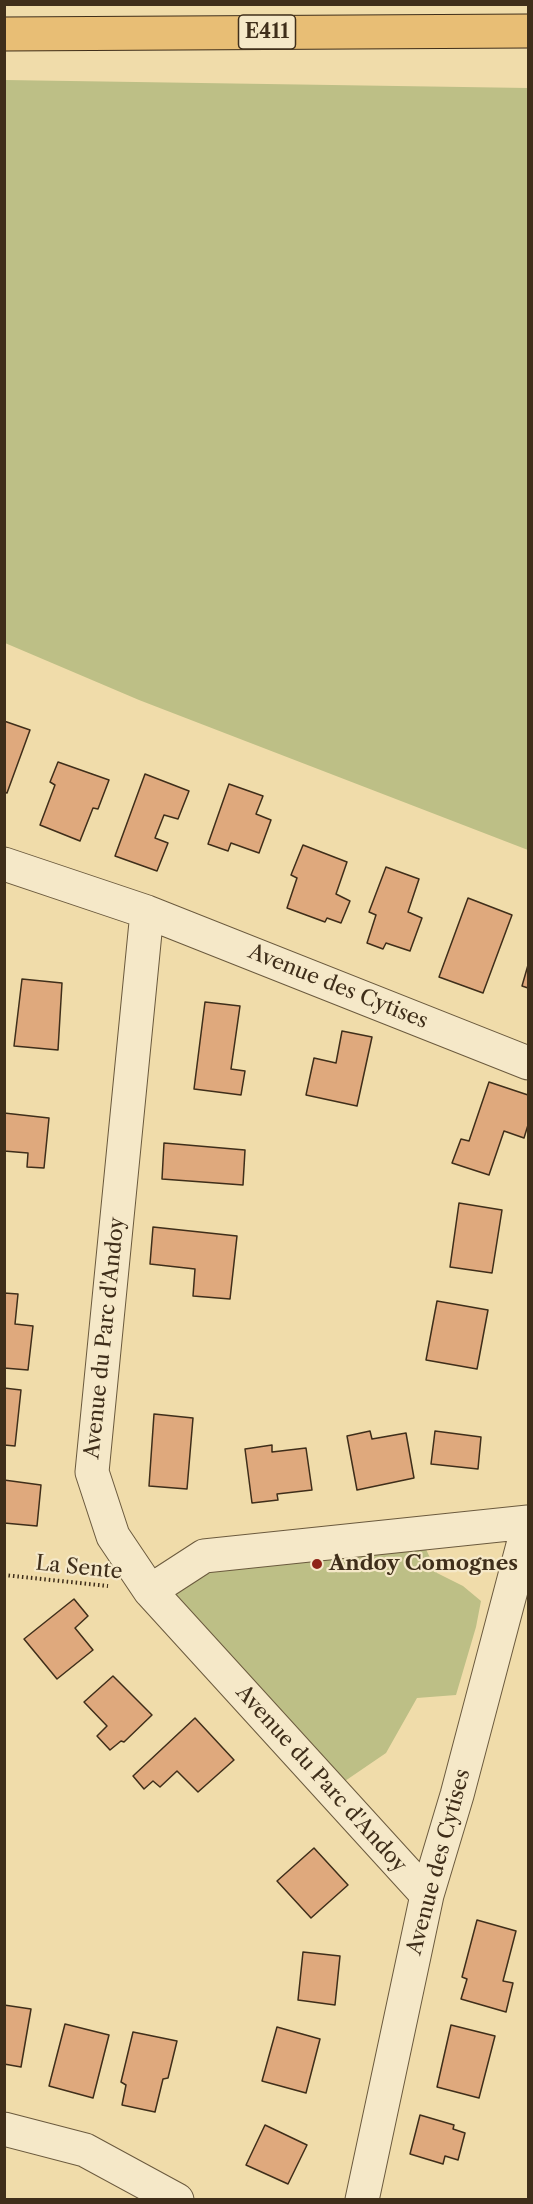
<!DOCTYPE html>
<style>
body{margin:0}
#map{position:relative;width:533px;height:2204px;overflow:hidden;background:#f0dcaa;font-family:"Libre Caslon Text",serif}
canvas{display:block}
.frame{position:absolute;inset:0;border:6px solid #3f2e1a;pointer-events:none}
</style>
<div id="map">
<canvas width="533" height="2204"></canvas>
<div class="frame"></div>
</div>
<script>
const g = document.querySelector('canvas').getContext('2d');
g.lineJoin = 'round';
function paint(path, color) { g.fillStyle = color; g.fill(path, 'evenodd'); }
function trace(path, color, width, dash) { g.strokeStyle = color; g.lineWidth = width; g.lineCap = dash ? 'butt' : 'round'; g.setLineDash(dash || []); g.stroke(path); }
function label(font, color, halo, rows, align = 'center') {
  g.font = font + ' "Libre Caslon Text",serif'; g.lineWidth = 4.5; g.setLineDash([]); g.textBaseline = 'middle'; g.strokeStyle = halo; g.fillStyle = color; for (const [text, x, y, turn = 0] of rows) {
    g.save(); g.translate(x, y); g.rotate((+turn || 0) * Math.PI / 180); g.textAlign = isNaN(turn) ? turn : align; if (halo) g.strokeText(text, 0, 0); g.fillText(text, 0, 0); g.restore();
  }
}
paint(new Path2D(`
 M5,80L528,88V850L139,700L5,643Z
 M425,1547L437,1573L463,1586L481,1601L476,1627L456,1695L417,1698L386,1753L345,1781L166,1593L206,1568Z`), '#bdbf86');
const building = new Path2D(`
 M4,721L30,730L7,793L4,792Z
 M58,762L109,780L98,809L93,808L80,841L40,825L55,785L50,782Z
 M145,774L189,791L178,819L164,815L155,838L168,843L157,871L115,856Z
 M229,784L263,796L256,814L271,820L259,853L231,843L228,851L208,844Z
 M303,845L347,862L336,894L350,901L341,923L327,918L325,922L287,908L297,878L291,875Z
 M386,867L419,879L408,912L422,918L410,951L386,943L383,949L367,943L376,915L369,912Z
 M468,898L512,915L483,993L439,977Z
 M528,965V988L522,986Z
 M22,979L62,983L58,1050L14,1046Z
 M205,1002L240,1006L231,1069L245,1071L241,1095L194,1089Z
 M342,1031L372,1037L357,1106L306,1095L314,1058L336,1063Z
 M489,1082L528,1095V1125L524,1138L504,1131L489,1175L452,1163L461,1139L469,1141Z
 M4,1113L49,1118L44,1168L27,1167L28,1153L4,1151Z
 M164,1143L245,1150L243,1185L162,1179Z
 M459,1203L502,1210L492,1273L450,1267Z
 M153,1227L237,1236L230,1299L193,1296L195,1269L150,1264Z
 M4,1293L18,1294L15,1324L33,1326L28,1370L4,1368Z
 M437,1301L488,1310L477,1369L426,1360Z
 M4,1388L21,1390L15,1446L4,1445Z
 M154,1414L193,1418L187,1489L149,1486Z
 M370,1431L372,1439L406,1433L414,1478L357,1490L347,1436Z
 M435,1431L481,1437L478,1469L431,1464Z
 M272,1445V1452L306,1448L312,1490L277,1494L278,1500L252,1503L245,1449Z
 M4,1480L41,1485L37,1526L4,1523Z
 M74,1599L88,1616L75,1628L93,1650L57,1679L24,1639Z
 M113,1676L152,1715L124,1742L121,1741L110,1750L97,1736L107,1726L84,1702Z
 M195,1718L234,1760L198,1792L177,1771L160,1787L153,1781L144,1789L133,1776Z
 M314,1848L348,1885L311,1918L277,1881Z
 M477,1920L516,1931L503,1981L513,1983L506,2012L461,1999L467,1979L462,1977Z
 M303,1952L340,1956L335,2005L298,2000Z
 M4,2005L31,2009L21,2067L4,2064Z
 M65,2024L109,2035L93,2098L49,2086Z
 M451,2025L495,2036L479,2098L437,2087Z
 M277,2027L320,2039L306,2093L262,2081Z
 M133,2032L177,2041L168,2078L163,2079L155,2112L122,2105L126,2085L121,2082Z
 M420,2115L454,2125L453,2129L465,2133L458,2160L445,2156L443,2164L410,2154Z
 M265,2125L307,2145L288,2184L246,2165Z`);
paint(building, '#dfa97d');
trace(building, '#3f2e1a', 1.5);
const minor = new Path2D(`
 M4,864L147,912L528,1063
 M147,912L92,1472L113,1536L150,1591L427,1895
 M150,1591L204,1556L528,1522
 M4,2129L85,2150L177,2200
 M362,2200L427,1895L457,1795L528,1526`);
const highway = new Path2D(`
 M4,34L528,31`);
trace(minor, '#6b5a3e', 35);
trace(highway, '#3f2e1a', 35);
trace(new Path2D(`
 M4,1575L108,1586`), '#3f2e1a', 4, [1.5, 3]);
trace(minor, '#f5e8c8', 33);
trace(highway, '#e8be75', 33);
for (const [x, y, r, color] of [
 [317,1564,6,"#8f2418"]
]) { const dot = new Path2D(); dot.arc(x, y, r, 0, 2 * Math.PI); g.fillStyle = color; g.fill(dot); trace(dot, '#f5e8c8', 2); }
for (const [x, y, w] of [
 [267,32,57]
]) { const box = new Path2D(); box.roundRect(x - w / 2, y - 17, w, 34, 4.5); g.fillStyle = '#f5e8c8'; g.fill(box); trace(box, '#3f2e1a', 1.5); }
label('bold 20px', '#3f2e1a', null, [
 ["E411",267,32]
]);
label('21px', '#3f2e1a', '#f5e8c8', [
 ["Avenue des Cytises",338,987,22],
 ["Avenue du Parc d'Andoy",105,1338,-84],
 ["La Sente",79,1568,6],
 ["Avenue du Parc d'Andoy",321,1779,48],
 ["Avenue des Cytises",439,1862,-75]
]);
label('bold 21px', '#3f2e1a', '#f5e8c8', [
 ["Andoy Comognes",329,1564]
], 'left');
</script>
